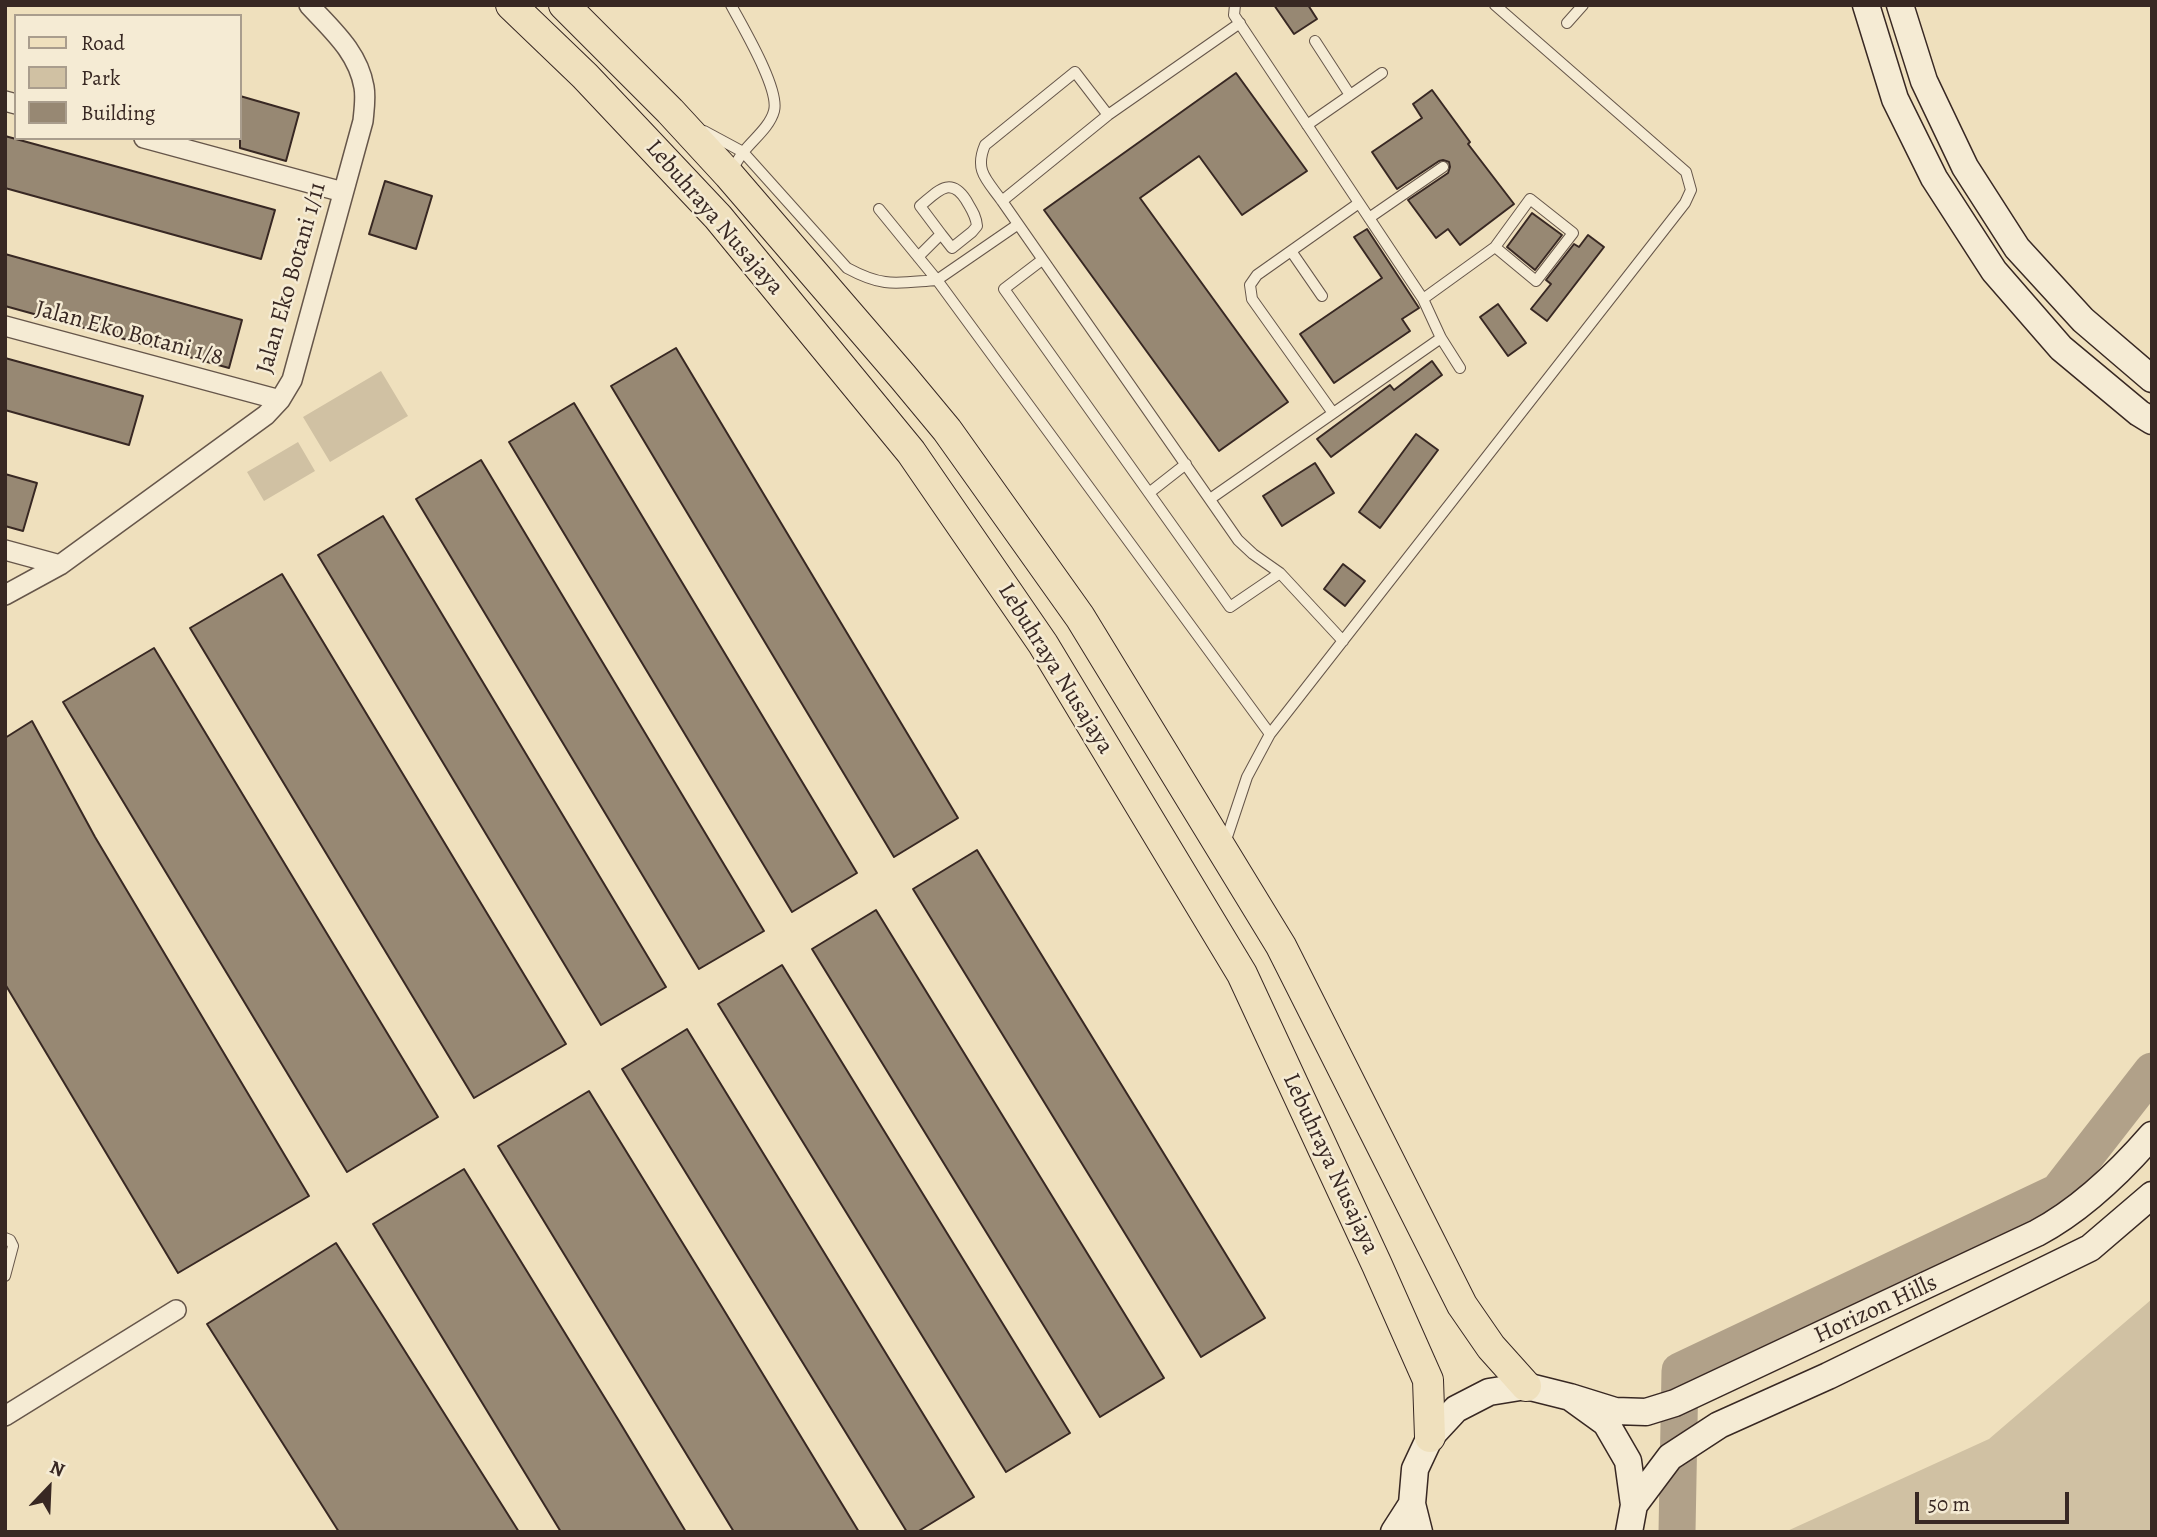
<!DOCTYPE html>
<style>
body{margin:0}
#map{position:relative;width:2157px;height:1537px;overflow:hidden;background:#efe0bd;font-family:Alegreya,serif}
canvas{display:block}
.frame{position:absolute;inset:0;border:7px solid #382823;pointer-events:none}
.legend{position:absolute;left:14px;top:14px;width:228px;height:126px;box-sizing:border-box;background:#f5ebd4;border:2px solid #a99d8d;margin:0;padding:9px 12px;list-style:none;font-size:21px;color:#382823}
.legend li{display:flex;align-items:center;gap:14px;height:35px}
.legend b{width:35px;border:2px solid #a99d8d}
.north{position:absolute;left:14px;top:1453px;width:70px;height:70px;-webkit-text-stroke:5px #f5ebd4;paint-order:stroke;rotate:23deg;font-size:19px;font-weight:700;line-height:28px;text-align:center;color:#382823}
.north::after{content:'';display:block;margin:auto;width:24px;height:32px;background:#382823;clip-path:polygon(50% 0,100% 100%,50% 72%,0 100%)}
.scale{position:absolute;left:1915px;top:1492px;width:154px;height:32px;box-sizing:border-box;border:4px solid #382823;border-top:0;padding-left:9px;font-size:21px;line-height:24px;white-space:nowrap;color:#382823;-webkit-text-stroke:5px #f5ebd4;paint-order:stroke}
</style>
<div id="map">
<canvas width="2157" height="1537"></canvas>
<div class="frame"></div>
<ul class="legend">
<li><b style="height:9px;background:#efe0bd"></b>Road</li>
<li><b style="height:19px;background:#d0c1a3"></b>Park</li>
<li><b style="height:19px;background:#978873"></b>Building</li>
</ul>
<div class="north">N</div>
<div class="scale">50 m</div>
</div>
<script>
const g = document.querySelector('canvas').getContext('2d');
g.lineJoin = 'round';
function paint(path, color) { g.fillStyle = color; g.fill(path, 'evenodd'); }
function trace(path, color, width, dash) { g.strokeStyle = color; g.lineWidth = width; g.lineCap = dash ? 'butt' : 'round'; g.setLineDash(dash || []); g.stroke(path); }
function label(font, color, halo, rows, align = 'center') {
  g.font = font + ' Alegreya,serif'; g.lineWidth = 5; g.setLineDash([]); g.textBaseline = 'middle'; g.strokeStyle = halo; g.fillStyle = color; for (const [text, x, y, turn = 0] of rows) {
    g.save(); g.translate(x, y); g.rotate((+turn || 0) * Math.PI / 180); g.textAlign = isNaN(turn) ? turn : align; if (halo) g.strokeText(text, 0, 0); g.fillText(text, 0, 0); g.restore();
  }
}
paint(new Path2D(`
 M381,371L408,416L330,462L303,417Z
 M298,442L315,471L264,501L247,472Z
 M2152,1299V1532H1785L1989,1439Z`), '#d0c1a3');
trace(new Path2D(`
 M1677,1532L1680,1371L2058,1192L2152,1071`), '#b1a189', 37);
const building = new Path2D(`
 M1274,5H1308L1317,19L1294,34Z
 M1236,73L1307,171L1242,215L1199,156L1140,198L1288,402L1219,451L1044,210Z
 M1432,90L1470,142L1468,144L1514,204L1460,245L1448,229L1436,238L1408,200L1448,173L1450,167L1449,162L1443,160L1439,161L1397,189L1372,152L1422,118L1413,104Z
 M240,96L299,113L286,161L240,148Z
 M5,136L275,210L261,259L5,188Z
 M385,181L432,196L416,249L369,234Z
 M1532,213L1562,235L1535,270L1507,247Z
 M1367,229L1419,308L1402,319L1410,331L1334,383L1300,334L1382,278L1354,237Z
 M1588,235L1604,247L1547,321L1531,309L1551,284L1546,280L1574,244L1579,247Z
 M5,254L242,320L229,368L5,306Z
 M1498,304L1526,343L1508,356L1480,317Z
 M676,348L958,818L894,857L611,386Z
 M5,358L143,396L129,445L5,410Z
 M1432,361L1442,375L1331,457L1317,439L1390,385L1394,390Z
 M574,403L857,873L792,912L509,442Z
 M1416,434L1438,450L1380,528L1359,512Z
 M481,460L764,931L699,969L416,499Z
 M1315,463L1334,493L1282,526L1263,496Z
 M5,474L37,483L23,531L5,526Z
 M383,516L666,987L601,1025L318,555Z
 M1343,564L1365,581L1345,606L1324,589Z
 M282,574L566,1044L474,1098L190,628Z
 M154,648L438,1117L347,1172L63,702Z
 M32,721L95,837L309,1196L178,1273L5,984V738Z
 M977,850L1265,1318L1201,1357L913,889Z
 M876,910L1164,1378L1100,1417L812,949Z
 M782,965L1070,1433L1006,1472L718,1004Z
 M687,1029L974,1497L917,1532H907L622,1069Z
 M589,1091L722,1307L859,1532H734L498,1146Z
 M464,1169L619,1421L686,1532H561L417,1296L373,1224Z
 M336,1243L384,1318L519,1532H339L254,1398L207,1324Z`);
paint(building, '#978873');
trace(building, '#382823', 2);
const lane = new Path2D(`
 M1235,5L1234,15L1423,299L1441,338L1460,368
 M1240,23L1108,115L1002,201L1238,540L1253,554L1280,573L1343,641
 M1567,23L1583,5
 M1315,41L1350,95
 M1307,125L1382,73
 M704,131L743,152L847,268C884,288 896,283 937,280L1270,734L1247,777L1225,843
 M730,173C735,165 739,157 745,150C755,138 770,126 774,111C780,89 742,26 731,5
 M1002,201C987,180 974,171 985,145L1075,72L1108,115
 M879,209L937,280L1017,225
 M1369,218L1443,167
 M1291,251L1322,296
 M918,257L941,234L920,206C937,192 950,175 966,200C971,209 976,215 977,226L972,232L952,248L941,234
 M1042,260L1004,289L1230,607L1280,573
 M1423,299L1495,247L1530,199L1573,233L1536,281L1495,247
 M1333,413L1252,299L1250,285L1257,275L1359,203
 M1149,493L1186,464
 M1210,499L1441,338
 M1270,734L1685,203L1691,190L1686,172L1495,5
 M5,1238L10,1240L13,1246L5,1276`);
const street = new Path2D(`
 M5,101L16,104
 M144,138L343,192
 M5,326L280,400
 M5,550L60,565
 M5,595L60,565L266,415L280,400L292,380L363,121C364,110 366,98 364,87C358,52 332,30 309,5
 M5,1416L176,1310`);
const secondary = new Path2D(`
 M1866,5L1895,99L1934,178L1994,271L2061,348L2139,413L2152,421
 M1900,5L1924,81L1965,167L2017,248L2083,320L2152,379
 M1570,1397L1615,1411L1646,1412L1675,1403L2037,1233C2082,1209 2119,1173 2152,1135
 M1634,1505L1670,1457L1719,1425L1828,1376L2090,1248L2152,1195
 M1394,1532L1412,1504
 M1419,1532L1412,1504L1415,1469L1430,1437L1456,1409L1489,1392L1526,1386L1570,1397L1606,1423L1628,1461L1634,1505L1629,1532`);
const primary = new Path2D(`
 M511,5L585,76L718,217L911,452L1043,644L1242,974L1377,1265L1428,1380L1430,1437
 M564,5L670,111L729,175L903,377L947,430L1080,617L1281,946L1462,1305L1491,1347L1526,1386`);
trace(lane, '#66564a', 12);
trace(street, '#66564a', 22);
trace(secondary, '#382823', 29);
trace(primary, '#382823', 32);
trace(lane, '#f5ebd4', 10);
trace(street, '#f5ebd4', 19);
trace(secondary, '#f5ebd4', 26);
trace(primary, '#efe0bd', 30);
label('24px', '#382823', '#f5ebd4', [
 ["Lebuhraya Nusajaya",714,218,49],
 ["Jalan Eko Botani 1/11",292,278,-74],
 ["Jalan Eko Botani 1/8",129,334,15],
 ["Lebuhraya Nusajaya",1055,669,58],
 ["Lebuhraya Nusajaya",1330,1164,65],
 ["Horizon Hills",1876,1310,-25]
]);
</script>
